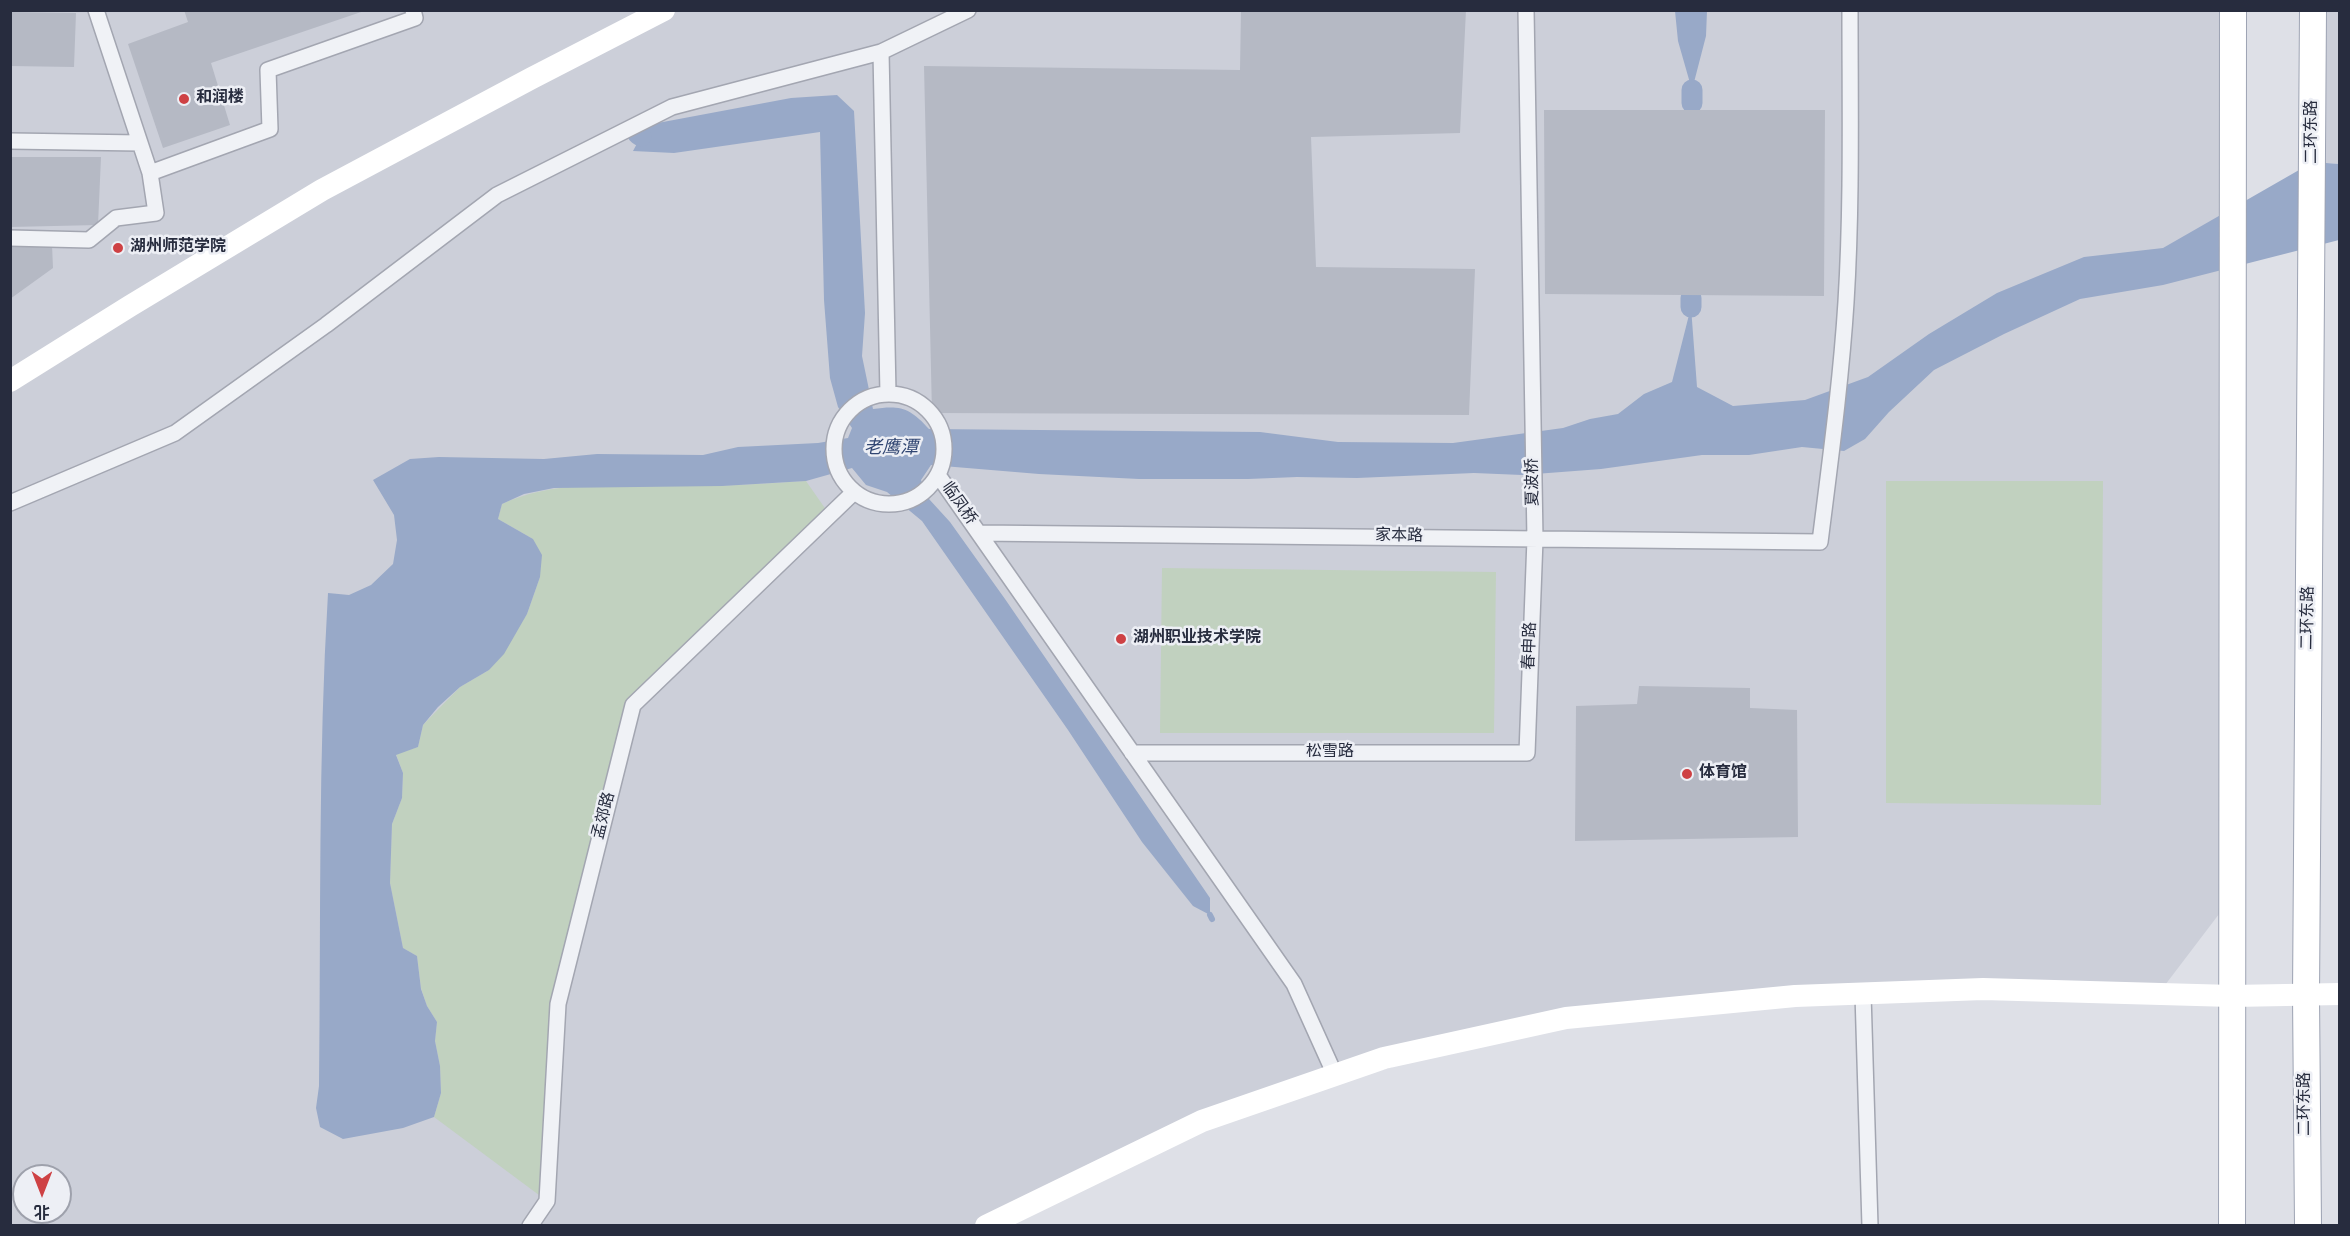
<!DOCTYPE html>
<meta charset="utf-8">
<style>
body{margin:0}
#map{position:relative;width:2350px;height:1236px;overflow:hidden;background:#dee0e7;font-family:Overpass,"Noto Sans SC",sans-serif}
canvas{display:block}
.frame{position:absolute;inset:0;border:12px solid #272c3e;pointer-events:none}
.north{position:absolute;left:12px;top:1164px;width:60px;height:60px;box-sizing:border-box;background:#edeff5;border:2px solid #9ea1ac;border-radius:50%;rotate:180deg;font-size:16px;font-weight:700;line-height:24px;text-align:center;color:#272c3e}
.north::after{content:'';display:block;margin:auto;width:21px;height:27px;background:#ce4144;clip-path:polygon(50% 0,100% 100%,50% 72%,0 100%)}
</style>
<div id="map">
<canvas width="2350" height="1236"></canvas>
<div class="frame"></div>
<div class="north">北</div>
</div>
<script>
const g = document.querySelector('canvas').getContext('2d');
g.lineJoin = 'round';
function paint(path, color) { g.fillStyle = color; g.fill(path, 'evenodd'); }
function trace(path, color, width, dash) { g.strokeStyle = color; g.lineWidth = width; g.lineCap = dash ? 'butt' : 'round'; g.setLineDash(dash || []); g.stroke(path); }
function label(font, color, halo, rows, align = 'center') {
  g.font = font + ' Overpass,"Noto Sans SC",sans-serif'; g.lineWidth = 5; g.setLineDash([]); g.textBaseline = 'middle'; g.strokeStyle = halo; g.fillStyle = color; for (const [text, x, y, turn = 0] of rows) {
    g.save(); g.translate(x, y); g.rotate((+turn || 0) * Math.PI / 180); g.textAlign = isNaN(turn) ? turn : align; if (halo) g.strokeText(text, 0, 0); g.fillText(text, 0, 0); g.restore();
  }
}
paint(new Path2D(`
 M11,11H2233L2232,897L2159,993L1983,989L1566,1018L1202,1121L987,1225H11ZM24,1176H60V1212H24Z
 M2313,11H2339V164L2313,162Z`), '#cccfd9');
paint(new Path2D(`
 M806,481L829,514L633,705L558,1004L547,1201L434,1117L441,1093L440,1066L435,1041L437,1022L427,1006L421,988L417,956L403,948L390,883L392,824L402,798L403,773L396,754L418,747L423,725L460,687L489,670L527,614L540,577L533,539L498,519L502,504C561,477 633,486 696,486C733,486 770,483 806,481Z
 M1886,481H2103L2101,805L1886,803Z
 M1162,568L1496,572L1494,733H1160Z`), '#c1d1bf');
paint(new Path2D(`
 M1675,11H1707L1706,36L1692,90L1678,41Z
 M837,95L854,111L865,313L862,356L873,409C901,405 910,408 929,429L1260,432L1338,442L1453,443L1563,428L1590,419L1618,414L1644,394L1672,382L1691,307L1697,387L1733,406L1805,400L1868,377L1929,334L1997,293L2084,257L2163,248L2313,162L2339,164V240L2163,285L2080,299L2004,334L1934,370L1889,412L1865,439L1844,451L1802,447L1749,455H1702L1601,469L1522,475L1474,473L1357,478L1297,477L1248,479H1139L1039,474L931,465L921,480L929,499L950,522L1005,599L1210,898V915L1193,906L1142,842L1068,730L922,521L887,492L866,485L852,468L806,481L722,486L554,488L524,494L502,504L498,519L533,539L542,555L540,577L527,614L504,654L489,670L460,687L438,707L423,725L418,747L396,755L403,773L402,798L392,824L390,883L403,948L417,956L421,989L427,1006L437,1022L435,1041L440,1066L441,1093L434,1117L403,1128L343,1139L320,1127L316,1108L319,1086C321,922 318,757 328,593L349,595L371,585L393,564L397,540L394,515L373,480L410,459L439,457L544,459L597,454L703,455L738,447L818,443L848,438L852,428L838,407L830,378L824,300L820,132L674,153L633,151L647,125L791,98Z`), '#98a9c8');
trace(new Path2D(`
 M1210,915L1212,919`), '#98a9c8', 6);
trace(new Path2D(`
 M1692,90V103
 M638,134L641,136
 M1691,298V307`), '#98a9c8', 21);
paint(new Path2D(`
 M184,10H364V11L211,63L230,125L163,148L128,44L188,22Z
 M1241,10H1466L1460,133L1311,137L1316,267L1475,269L1469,415L932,413L924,66L1240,70Z
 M10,12L76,13L74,67L10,66Z
 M1544,110H1825L1824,296L1545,294Z
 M10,157H101L98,225L10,227Z
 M52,245L53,268L10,299V246Z
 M1639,686L1750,688V708L1797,710L1798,837L1575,841L1576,706L1637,704Z`), '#b5b9c4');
const minor = new Path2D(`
 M881,52L888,394
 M10,141L140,143
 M150,173L270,129L268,70L415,18L413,10
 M10,238L89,240L116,218L156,213L150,173L96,10
 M834 449a55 55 0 1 1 110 0a55 55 0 1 1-110 0Z
 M938,475L1294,984L1335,1075
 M10,503L175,433L326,325L497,195L672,107L881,52L968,10
 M979,533L1820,542C1830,462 1841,382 1846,302C1852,205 1850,108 1850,10
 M1132,753H1527L1535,539L1526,10
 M1863,994L1870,1226
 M530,1226L547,1201L558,1004L633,705L853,493`);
const primary = new Path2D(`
 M2232,1226L2233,10
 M2308,1226L2306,995L2313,10`);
trace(minor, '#a3a6b1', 18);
trace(primary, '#9da3b3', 28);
trace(minor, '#f0f2f6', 15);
trace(new Path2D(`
 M10,381L130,306L322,190L532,78L664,10
 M986,1226L1202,1121L1384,1058L1566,1018L1795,996L1983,989L2232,996L2340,994`), '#fff', 22);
trace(primary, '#fff', 26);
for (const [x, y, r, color] of [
 [184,99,6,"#ce4144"],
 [118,248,6,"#ce4144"],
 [1121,639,6,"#ce4144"],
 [1687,774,6,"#ce4144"]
]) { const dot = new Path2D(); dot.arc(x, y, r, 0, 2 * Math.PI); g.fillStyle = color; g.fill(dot); trace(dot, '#edeff5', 2); }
label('bold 16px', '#272c3e', '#edeff5', [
 ["和润楼",196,99],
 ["湖州师范学院",130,248],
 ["湖州职业技术学院",1133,639],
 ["体育馆",1699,774]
], 'left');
label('16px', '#272c3e', '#edeff5', [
 ["二环东路",2313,132,-90],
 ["夏波桥",1534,482,-91],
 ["临凤桥",958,504,55],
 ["家本路",1399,537,1],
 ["二环东路",2309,618,-89],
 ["春申路",1531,646,-88],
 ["松雪路",1330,753],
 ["孟郊路",605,816,-76],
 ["二环东路",2306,1104,-90]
]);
label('italic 18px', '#314672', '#edeff5', [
 ["老鹰潭",891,449]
]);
</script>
